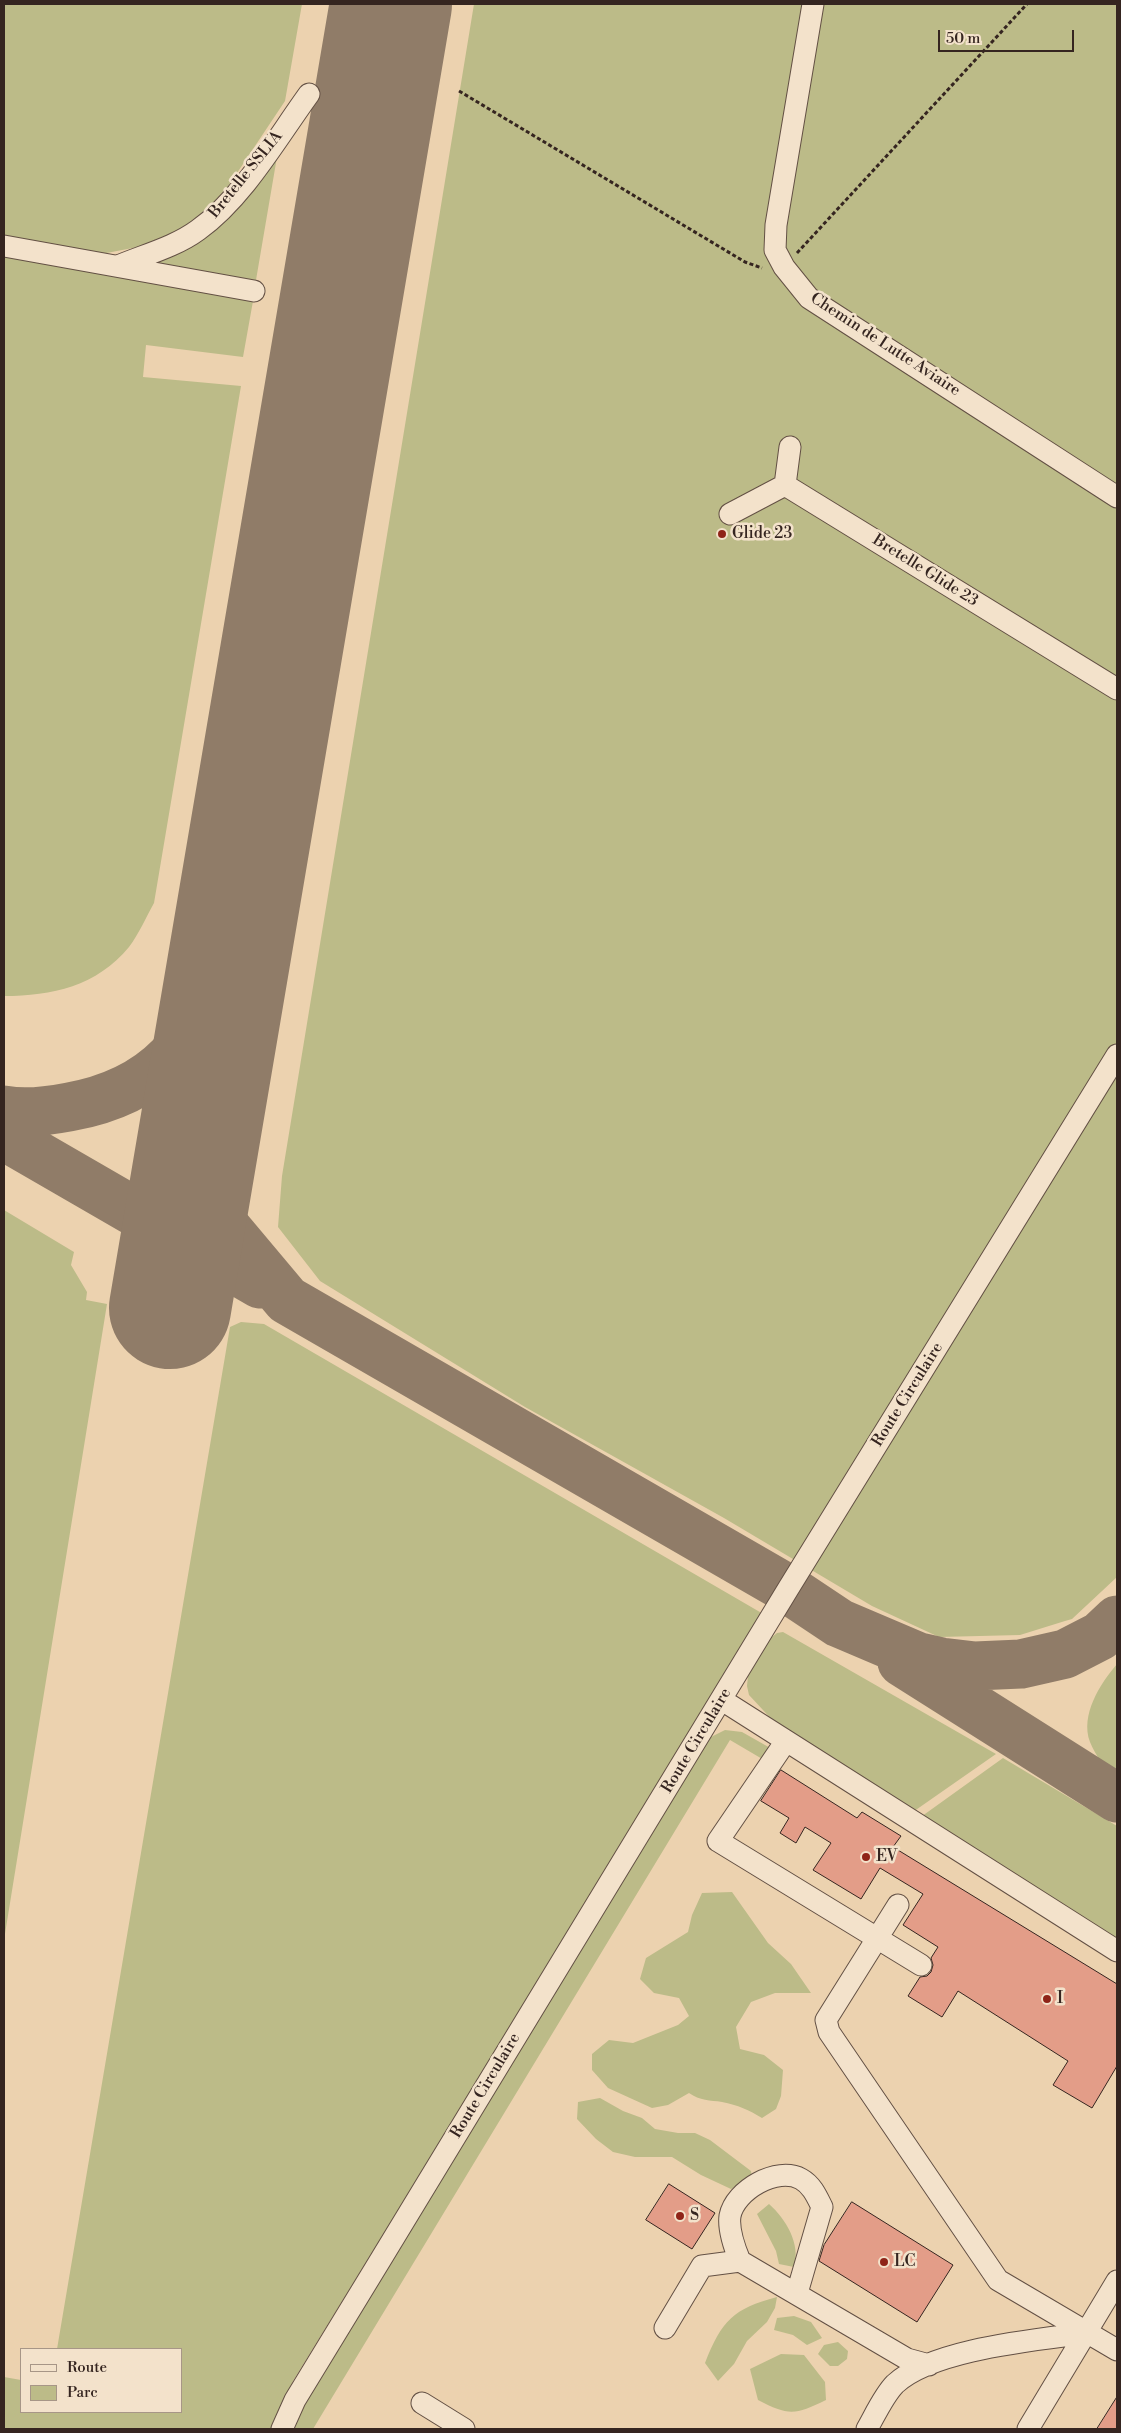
<!DOCTYPE html>
<style>
body{margin:0}
#map{position:relative;width:1121px;height:2433px;overflow:hidden;background:#ecd2af;font-family:"Libre Bodoni",serif}
canvas{display:block}
.frame{position:absolute;inset:0;border:5px solid #352520;pointer-events:none}
.legend{position:absolute;left:20px;top:2348px;width:162px;height:65px;box-sizing:border-box;background:#f3e2cb;border:1px solid #a79687;margin:0;padding:6px 9px;list-style:none;font-size:15px;color:#352520}
.legend li{display:flex;align-items:center;gap:10px;height:25px}
.legend b{width:25px;border:1px solid #a79687}
.scale{position:absolute;left:938px;top:30px;width:136px;height:22px;box-sizing:border-box;border:2px solid #352520;border-top:0;padding-left:6px;font-size:15px;line-height:18px;white-space:nowrap;color:#352520;-webkit-text-stroke:4px #f3e2cb;paint-order:stroke}
</style>
<div id="map">
<canvas width="1121" height="2433"></canvas>
<div class="frame"></div>
<ul class="legend">
<li><b style="height:6px;background:#f3e2cb"></b>Route</li>
<li><b style="height:14px;background:#bcbb88"></b>Parc</li>
</ul>
<div class="scale">50 m</div>
</div>
<script>
const g = document.querySelector('canvas').getContext('2d');
g.lineJoin = 'round';
function paint(path, color) { g.fillStyle = color; g.fill(path, 'evenodd'); }
function trace(path, color, width, dash) { g.strokeStyle = color; g.lineWidth = width; g.lineCap = dash ? 'butt' : 'round'; g.setLineDash(dash || []); g.stroke(path); }
function label(font, color, halo, rows, align = 'center') {
  g.font = font + ' "Libre Bodoni",serif'; g.lineWidth = 5; g.setLineDash([]); g.textBaseline = 'middle'; g.strokeStyle = halo; g.fillStyle = color; for (const [text, x, y, turn = 0] of rows) {
    g.save(); g.translate(x, y); g.rotate((+turn || 0) * Math.PI / 180); g.textAlign = isNaN(turn) ? turn : align; if (halo) g.strokeText(text, 0, 0); g.fillText(text, 0, 0); g.restore();
  }
}
paint(new Path2D(`
 M4,4H302L285,101L219,200L187,227L138,247L96,255L4,236Z
 M474,4H1117V1577L1072,1619L1065,1621L1020,1635L939,1637L872,1606L724,1518L525,1407L320,1281L278,1227L282,1176Z
 M278,151L256,280L148,263Z
 M4,253L253,301L243,357L146,345L143,377L241,386L154,903C146,917 139,934 129,947C97,986 52,996 4,996Z
 M4,1210L74,1252L71,1265L87,1292L86,1300L107,1304L4,1940Z
 M241,1322L264,1324L765,1615L293,2381L272,2429H4V2377L21,2380V2412H181V2349H57L230,1327Z
 M783,1632L996,1754L910,1814L776,1724L749,1695L747,1686L748,1676L759,1655L767,1641L777,1633Z
 M1117,1664V1782L1112,1779C1105,1767 1095,1755 1090,1742C1080,1715 1100,1684 1117,1664Z
 M725,1730L742,1732L772,1749L764,1760L730,1740L313,2429H290L304,2397L709,1738Z
 M1003,1758L1117,1826V1941L918,1819Z
 M732,1892L768,1943L791,1964L811,1993H775L751,2002L736,2027L740,2049L764,2055L783,2070L781,2096L776,2109L762,2118C749,2110 738,2105 722,2102C710,2100 700,2101 689,2093L668,2105L652,2108L608,2088L592,2070V2054L609,2040L633,2043L678,2025L689,2016L679,1998L654,1993L640,1979L646,1958L688,1932L692,1915L702,1893Z
 M600,2098L623,2111L642,2118L655,2129L678,2133H695L710,2140L751,2171L752,2178L731,2189L701,2175L672,2157H635L613,2152L596,2139L577,2119L578,2102Z
 M769,2204C786,2219 801,2244 794,2267L779,2264L776,2251L757,2214Z
 M777,2297L775,2308L767,2322L747,2341L734,2364L718,2381L705,2363C722,2320 733,2309 777,2297Z
 M794,2316L811,2322L822,2338L807,2345L793,2335L774,2330L777,2318Z
 M838,2342L848,2351L847,2359L838,2366H830L818,2354L824,2345Z
 M781,2354L804,2355L825,2382L826,2400C795,2415 789,2416 758,2400L750,2369Z`), '#bcbb88');
trace(new Path2D(`
 M4,1110C24,1114 48,1111 69,1107C160,1091 195,1040 229,959
 M201,1124L199,1165L203,1194L219,1219L287,1300L788,1589L839,1623L919,1657L941,1662L975,1666L1021,1664L1065,1654L1100,1636L1117,1620
 M4,1136L260,1284
 M902,1662L1117,1798`), '#907c68', 49);
trace(new Path2D(`
 M170,1308L391,4`), '#907c68', 122);
const building = new Path2D(`
 M781,1770L857,1818L862,1812L901,1836L893,1847L1117,1984V2066L1092,2108L1053,2085L1068,2061L958,1991L942,2017L908,1996L920,1977L927,1976L931,1972L933,1965L931,1958L938,1947L903,1925L923,1894L880,1868L861,1899L813,1870L831,1843L805,1827L796,1843L780,1833L789,1818L761,1801Z
 M669,2184L715,2213L692,2249L646,2220Z
 M852,2202L953,2265L917,2322L819,2261L824,2245Z
 M1117,2397V2429H1097Z`);
paint(building, '#e39d88');
trace(building, '#352520', 1);
const minor = new Path2D(`
 M813,4L776,225L775,250L784,267L809,298L1117,497
 M4,246L254,291
 M118,266C144,255 175,247 198,230C243,198 277,138 309,94
 M785,485L790,447
 M730,514L785,485L1117,689
 M722,1700L1117,1951
 M786,1741L718,1841L921,1965
 M898,1905L826,2020L829,2032L998,2280L1117,2350
 M740,2261C735,2249 728,2230 730,2216C735,2190 777,2166 801,2179C812,2185 817,2197 822,2207L797,2293
 M665,2328L702,2266L740,2261L907,2359L929,2365
 M422,2403L464,2429
 M282,2429L295,2400L381,2259L788,1589L1117,1055
 M867,2429C875,2415 884,2395 895,2384C932,2349 1036,2340 1086,2333
 M1028,2429L1117,2281`);
trace(minor, '#635044', 23);
trace(new Path2D(`
 M459,91L745,262L762,268
 M797,253L1027,4`), '#352520', 3, [4, 2.5]);
trace(minor, '#f3e2cb', 21);
for (const [x, y, r, color] of [
 [722,534,5,"#8f2418"],
 [866,1857,5,"#8f2418"],
 [1047,1999,5,"#8f2418"],
 [680,2216,5,"#8f2418"],
 [884,2262,5,"#8f2418"]
]) { const dot = new Path2D(); dot.arc(x, y, r, 0, 2 * Math.PI); g.fillStyle = color; g.fill(dot); trace(dot, '#f3e2cb', 2); }
label('16px', '#352520', '#f3e2cb', [
 ["Bretelle SSLIA",246,175,-51],
 ["Chemin de Lutte Aviaire",885,345,33],
 ["Bretelle Glide 23",925,571,32],
 ["Route Circulaire",908,1395,-58],
 ["Route Circulaire",697,1741,-59],
 ["Route Circulaire",486,2086,-59]
]);
label('16px', '#352520', '#f3e2cb', [
 ["Glide 23",732,534],
 ["EV",876,1857],
 ["I",1057,1999],
 ["S",690,2216],
 ["LC",894,2262]
], 'left');
</script>
